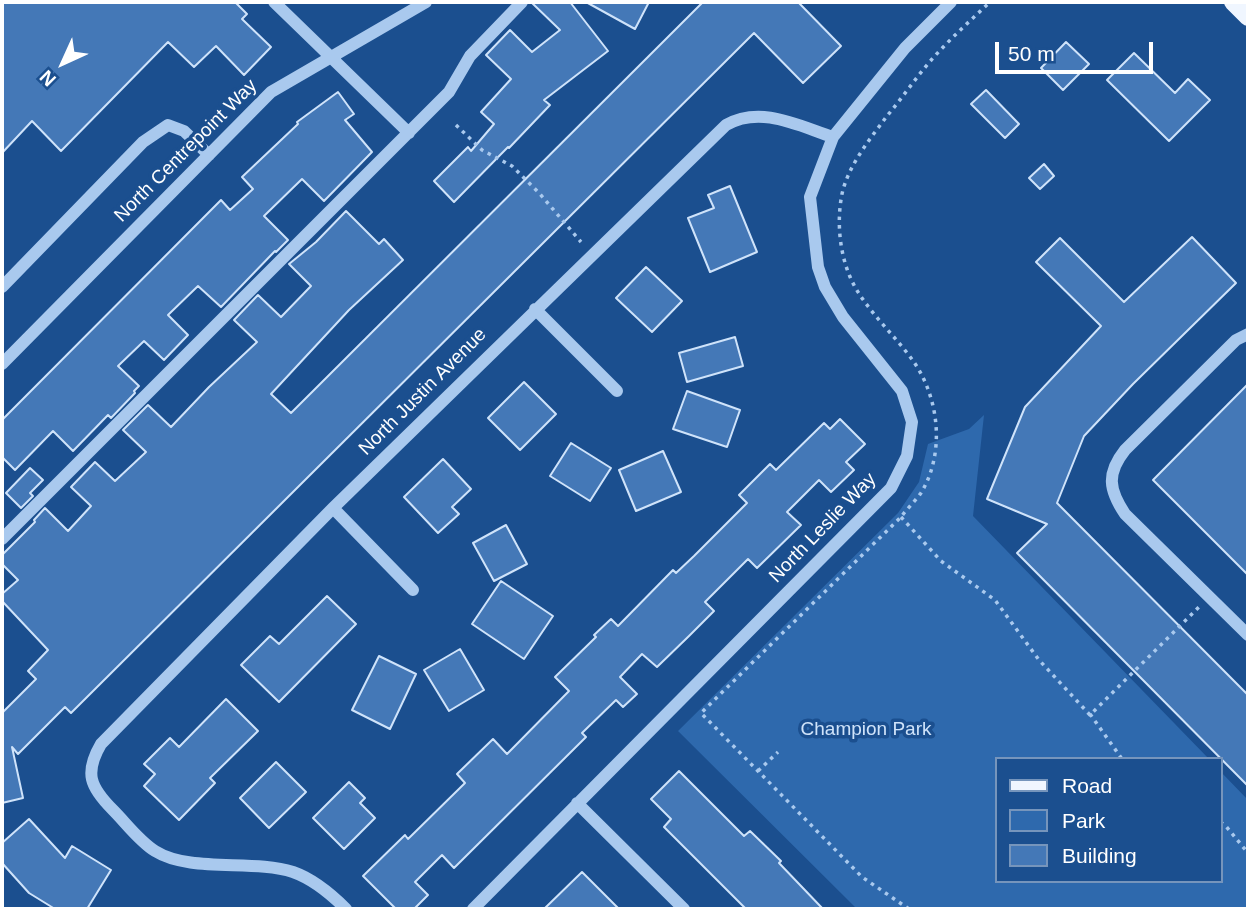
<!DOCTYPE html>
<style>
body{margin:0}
#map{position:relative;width:1250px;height:911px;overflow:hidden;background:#1b4f8f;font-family:Arial,sans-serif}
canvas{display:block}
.frame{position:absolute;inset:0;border:4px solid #fff;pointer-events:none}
.legend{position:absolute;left:995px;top:757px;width:228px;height:126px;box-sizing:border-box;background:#1b4f8f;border:2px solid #7695bc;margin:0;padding:9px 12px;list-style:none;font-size:21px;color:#fff}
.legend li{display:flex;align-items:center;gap:14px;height:35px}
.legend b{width:35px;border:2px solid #7695bc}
.north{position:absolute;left:28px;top:28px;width:70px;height:70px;-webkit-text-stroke:5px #1b4f8f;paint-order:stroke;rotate:225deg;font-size:19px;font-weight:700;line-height:28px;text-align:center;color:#fff}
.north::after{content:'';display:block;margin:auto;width:24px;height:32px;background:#fff;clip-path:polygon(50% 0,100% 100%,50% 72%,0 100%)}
.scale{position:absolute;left:995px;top:42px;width:158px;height:32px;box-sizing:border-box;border:4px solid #fff;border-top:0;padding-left:9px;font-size:21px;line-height:24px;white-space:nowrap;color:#fff;-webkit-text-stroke:5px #1b4f8f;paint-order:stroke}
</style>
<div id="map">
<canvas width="1250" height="911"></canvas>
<div class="frame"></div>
<ul class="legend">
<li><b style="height:9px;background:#f0f6ff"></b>Road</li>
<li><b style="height:19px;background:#2e69ad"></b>Park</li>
<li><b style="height:19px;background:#4478b7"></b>Building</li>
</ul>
<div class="north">N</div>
<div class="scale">50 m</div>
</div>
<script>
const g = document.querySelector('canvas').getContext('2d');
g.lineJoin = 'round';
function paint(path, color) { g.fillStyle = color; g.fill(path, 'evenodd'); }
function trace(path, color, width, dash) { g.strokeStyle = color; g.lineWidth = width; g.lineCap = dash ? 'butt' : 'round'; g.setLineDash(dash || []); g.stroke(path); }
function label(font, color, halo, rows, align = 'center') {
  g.font = font + ' Arial,sans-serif'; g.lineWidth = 7; g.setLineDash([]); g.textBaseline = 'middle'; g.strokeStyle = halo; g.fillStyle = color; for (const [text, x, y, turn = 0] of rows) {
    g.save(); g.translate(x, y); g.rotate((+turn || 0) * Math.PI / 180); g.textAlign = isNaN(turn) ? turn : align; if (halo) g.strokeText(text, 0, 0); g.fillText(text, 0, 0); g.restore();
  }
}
paint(new Path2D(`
 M984,415L973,516L1209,759H996V881H1220V771L1248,800V909H857L678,731L898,513L919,482L928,444L969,429Z`), '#2e69ad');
const building = new Path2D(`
 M2,2H235L247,14L242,19L271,47L244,75L216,46L194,67L168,42L61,151L32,121L2,153Z
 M531,2H570L608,51L544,100L550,105L509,148L508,147L454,202L434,181L468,147L471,151L494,124L481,112L511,79L486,55L510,30L532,52L560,30Z
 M586,2H649L635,29Z
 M703,2H798L841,46L803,83L754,33L71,713L65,707L18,754L12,747L23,798L2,803V713L36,679L28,671L48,650L2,601V594L18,580L2,564V555L35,522L34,520L45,508L68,531L91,506L71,487L95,462L115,481L146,452L123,430L148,405L171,427L209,387L257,342L234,320L258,295L281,317L311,286L289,264L316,242L346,211L379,244L384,239L403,260L349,310L271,394L291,413Z
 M1066,42L1089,64L1063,90L1041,68Z
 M1134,53L1175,93L1188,79L1210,100L1169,141L1107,80Z
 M986,90L1019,124L1005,138L971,104Z
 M338,92L354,114L345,120L372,152L324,201L302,179L264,216L288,240L276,252L275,251L221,307L198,286L168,315L188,335L164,360L144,341L118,366L139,386L134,391L135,393L111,418L108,415L73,451L53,431L15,470L2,457V420L221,200L230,210L253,189L242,177L298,124L297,122Z
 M1044,164L1054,176L1040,189L1029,178Z
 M730,186L757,252L710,272L688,218L714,208L708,195Z
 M1192,237L1236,283L1133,384L1084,436L1057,503L1248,695V786L1017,553L1047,524L987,499L1025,407L1101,326L1036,262L1060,238L1124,302Z
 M646,267L682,301L652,332L616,298Z
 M735,337L743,366L687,382L679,353Z
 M524,382L556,414L520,450L488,418Z
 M1248,384V575L1153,480Z
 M687,391L740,410L727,447L673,429Z
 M840,419L865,444L846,462L854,470L831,492L819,480L787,512L801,525L757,568L748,559L705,602L714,611L689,636L657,667L642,654L620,677L637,694L623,707L616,700L582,733L586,737L454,868L442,855L415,882L428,895L414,909H396L363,876L405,835L408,839L465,783L457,774L493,739L507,754L569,691L555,677L596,637L594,635L611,619L618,626L673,570L676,573L694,556L747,503L739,495L770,464L776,470L824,423L830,429Z
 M571,443L611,468L590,501L550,476Z
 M663,451L681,492L636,511L619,470Z
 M443,459L471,489L452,507L459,514L438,533L404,497Z
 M30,468L43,480L30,493L33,496L21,508L6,493Z
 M506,525L527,564L494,581L473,543Z
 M501,581L553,616L524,659L472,624Z
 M327,596L356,624L279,702L241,665L270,636L279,644Z
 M460,649L484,690L449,711L424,670Z
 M379,656L416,674L390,729L352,710Z
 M226,699L258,731L210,778L215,783L179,820L144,786L155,774L144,764L170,738L179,747Z
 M276,762L306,792L269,828L240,798Z
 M679,771L744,836L750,831L781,861L779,863L823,909H746L664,827L671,819L651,799Z
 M349,782L365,798L360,803L375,818L344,849L313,818Z
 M29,819L65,858L72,846L111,870L87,909H55L29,893L2,863V843Z
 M582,872L619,909H544Z`);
paint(building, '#4478b7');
trace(building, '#cfe3fa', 2);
trace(new Path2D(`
 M456,125L482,150L512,166L540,194L581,242
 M901,517L941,561L995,600L1039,660L1090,715L1199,607
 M1090,714L1122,759
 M758,771L778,752
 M1220,822L1225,825L1248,853
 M909,909L862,877L701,713L901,517C907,509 915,501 921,493C946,452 939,395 911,358C893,334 870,313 855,287C840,260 836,224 842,194C848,166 870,139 887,116C903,97 917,76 933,58C951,38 971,20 990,2`), '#a9c9ee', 3.5, [3.5, 5]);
trace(new Path2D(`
 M274,2L409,133
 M2,287L143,142L168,125L184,131L209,155
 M535,309L617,391
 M1248,334L1236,340L1125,450C1106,474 1109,490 1125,514L1248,635
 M2,364L271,92L426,2
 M333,508L413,590
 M2,539L449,92L470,56L522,2
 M577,803L684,909
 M346,909C331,894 313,879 293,872C253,859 190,873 155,851C139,841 126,823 113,810C90,787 84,773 101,744L333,508L726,125C761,105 799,126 833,137
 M473,909L891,488L907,456L912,422L902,391L843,317L825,287L818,267L810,197L833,137L905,48L951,2`), '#a9c9ee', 12);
trace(new Path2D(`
 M1233,2L1248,17`), '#f0f6ff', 18);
label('19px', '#fff', '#1b4f8f', [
 ["North Centrepoint Way",186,151,-45],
 ["North Justin Avenue",423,392,-45],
 ["North Leslie Way",823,528,-46]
]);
label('19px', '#cfe3fa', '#1b4f8f', [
 ["Champion Park",866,730]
]);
</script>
